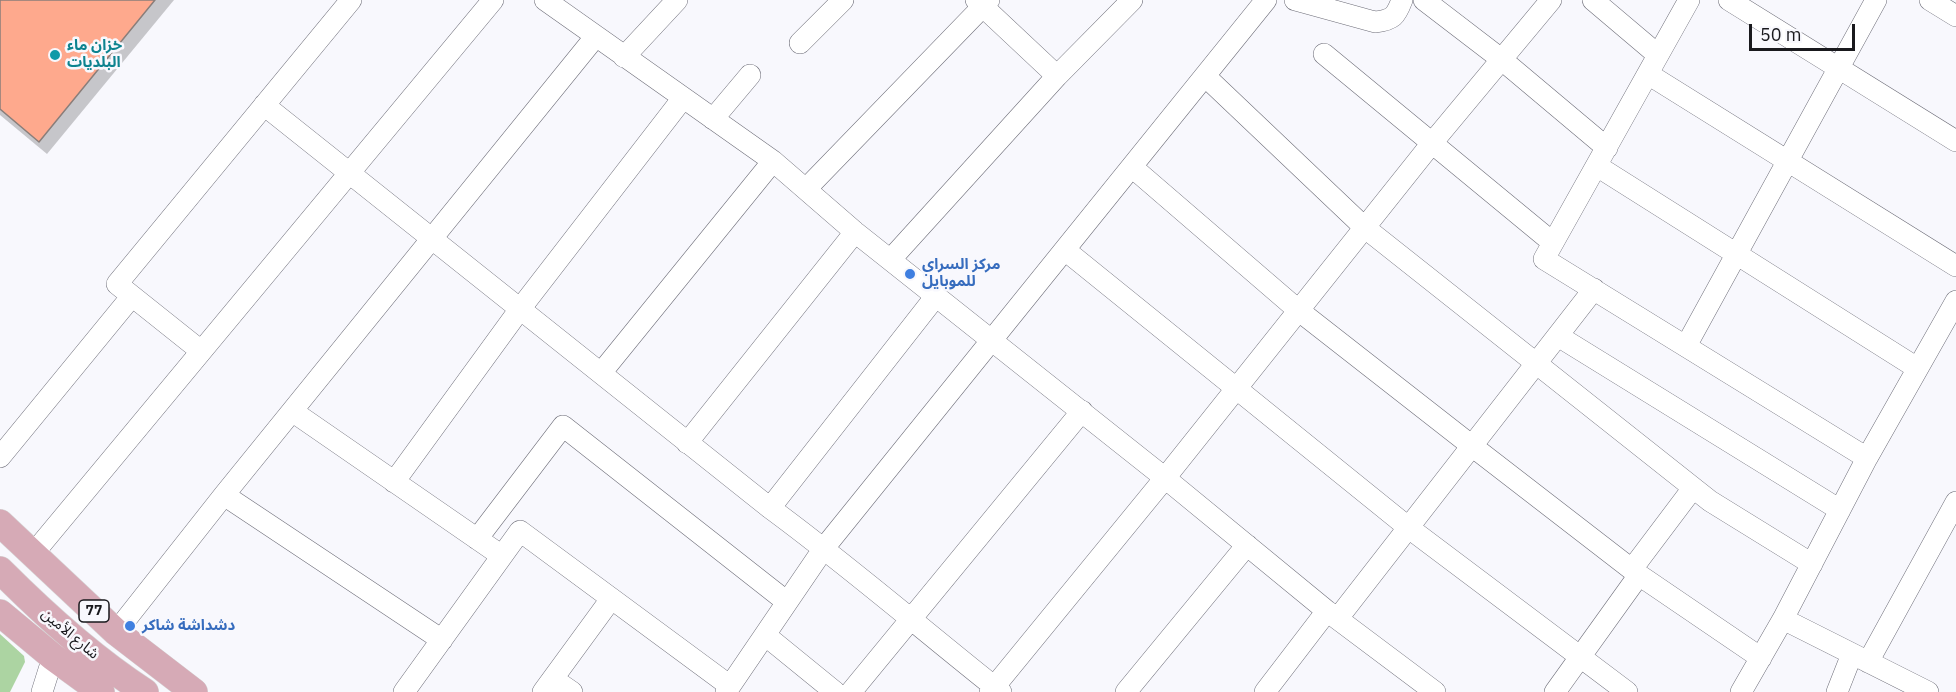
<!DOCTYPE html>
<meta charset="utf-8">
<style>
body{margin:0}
#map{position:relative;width:1956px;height:692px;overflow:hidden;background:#f8f8fd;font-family:"IBM Plex Sans",sans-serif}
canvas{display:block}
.scale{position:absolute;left:1749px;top:24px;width:106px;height:27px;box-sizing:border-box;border:3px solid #19191d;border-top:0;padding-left:8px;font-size:18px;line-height:21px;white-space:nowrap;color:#19191d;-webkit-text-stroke:4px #f8f8fd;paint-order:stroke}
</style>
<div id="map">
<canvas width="1956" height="692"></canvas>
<div class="scale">50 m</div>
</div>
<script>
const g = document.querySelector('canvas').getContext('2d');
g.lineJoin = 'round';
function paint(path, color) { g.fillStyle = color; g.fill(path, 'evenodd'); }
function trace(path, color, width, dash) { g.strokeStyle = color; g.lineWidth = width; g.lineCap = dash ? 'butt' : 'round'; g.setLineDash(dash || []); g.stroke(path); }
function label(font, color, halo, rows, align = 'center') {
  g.font = font + ' "IBM Plex Sans","Noto Sans Arabic",sans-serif'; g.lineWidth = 5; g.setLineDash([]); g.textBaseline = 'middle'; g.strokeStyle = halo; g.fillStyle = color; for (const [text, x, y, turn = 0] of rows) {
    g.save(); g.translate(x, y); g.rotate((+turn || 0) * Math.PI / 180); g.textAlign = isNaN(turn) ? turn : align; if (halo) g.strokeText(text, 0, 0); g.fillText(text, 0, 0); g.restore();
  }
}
paint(new Path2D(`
 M0,634L24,656L25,662L10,692H0Z`), '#acd4a2');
paint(new Path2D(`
 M0,0H174L47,154L0,115Z`), '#0003');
const building = new Path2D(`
 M0,0H155L39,142L0,109Z`);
paint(building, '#fea98d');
trace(building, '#8a7e7a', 1.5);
const minor = new Path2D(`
 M545,0L773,161L855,232L1165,478L1327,611L1435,692
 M976,0L1057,76
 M1295,0L1375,22C1393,20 1396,16 1402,0
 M1424,0L1501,59L1607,148
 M1593,0L1658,55
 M1689,0L1544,259L1867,458
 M1729,0L1956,141
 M1930,0L1956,16
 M800,43L843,0
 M1324,54L1552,242
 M624,57L677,0
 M1648,74L1956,266
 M1205,76L1364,227L1710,501L1812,564
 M264,105L770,508C849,566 924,631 1001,692
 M713,119L750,75
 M1597,166L1917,368
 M1132,167L1298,310L1472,446L1639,575L1761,658
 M806,189L989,0
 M1065,250L1409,528L1627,692
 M891,259L1057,76L1132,0
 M1558,336L1840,510
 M1686,346L1876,0
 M201,351L117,284L351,0
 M601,373L773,161
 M292,411L502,556
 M687,443L855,232
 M0,457L132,296
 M394,482L520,309L683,98
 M224,495L442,640
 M770,508L936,296
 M477,539L563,426L787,602
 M33,554L493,0
 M1632,569L1693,488
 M1338,618L1594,289
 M1783,619L1928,692
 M116,632L224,495L596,36
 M765,635L835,692
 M1868,662L1956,502
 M553,679L572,692
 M42,692L53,657
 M404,692L520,531L730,686
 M543,692L611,599
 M726,692L824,548L1266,0
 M851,692L1082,411
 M990,692L1165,478L1432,143L1551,0
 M1126,692L1247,545
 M1265,692L1327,611
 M1555,692L1639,575
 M1741,692L1783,619L1867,458L1956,301
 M1837,692L1852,654`);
const major = new Path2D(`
 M0,523L116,632L194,692
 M0,570C45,615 92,658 145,692
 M0,613L53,657L101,692`);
trace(minor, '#6d6d78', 22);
trace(major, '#d6d6d6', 28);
trace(minor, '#fff', 21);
trace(major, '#d6aab6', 27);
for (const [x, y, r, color] of [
 [55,55,6,"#0f9aa8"],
 [910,274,6,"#3f7fe0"],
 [130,626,6,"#3f7fe0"]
]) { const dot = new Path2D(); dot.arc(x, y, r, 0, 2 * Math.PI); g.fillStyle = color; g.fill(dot); trace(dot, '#f8f8fd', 2); }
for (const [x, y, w] of [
 [94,611,30]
]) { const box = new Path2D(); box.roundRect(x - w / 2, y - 11, w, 22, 4.5); g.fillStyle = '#f8f8fd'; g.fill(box); trace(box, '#19191d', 1.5); }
label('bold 14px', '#19191d', null, [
 ["77",94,611]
]);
label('bold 15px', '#0d838f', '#f8f8fd', [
 ["خزان ماء",67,46],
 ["البلديات",67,63]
], 'left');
label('bold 15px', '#366cbe', '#f8f8fd', [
 ["مركز السراي",922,265],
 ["للموبايل",922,282],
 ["دشداشة شاكر",142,626]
], 'left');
label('15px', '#19191d', '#f8f8fd', [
 ["شارع الأمين",70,634,40]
]);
</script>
